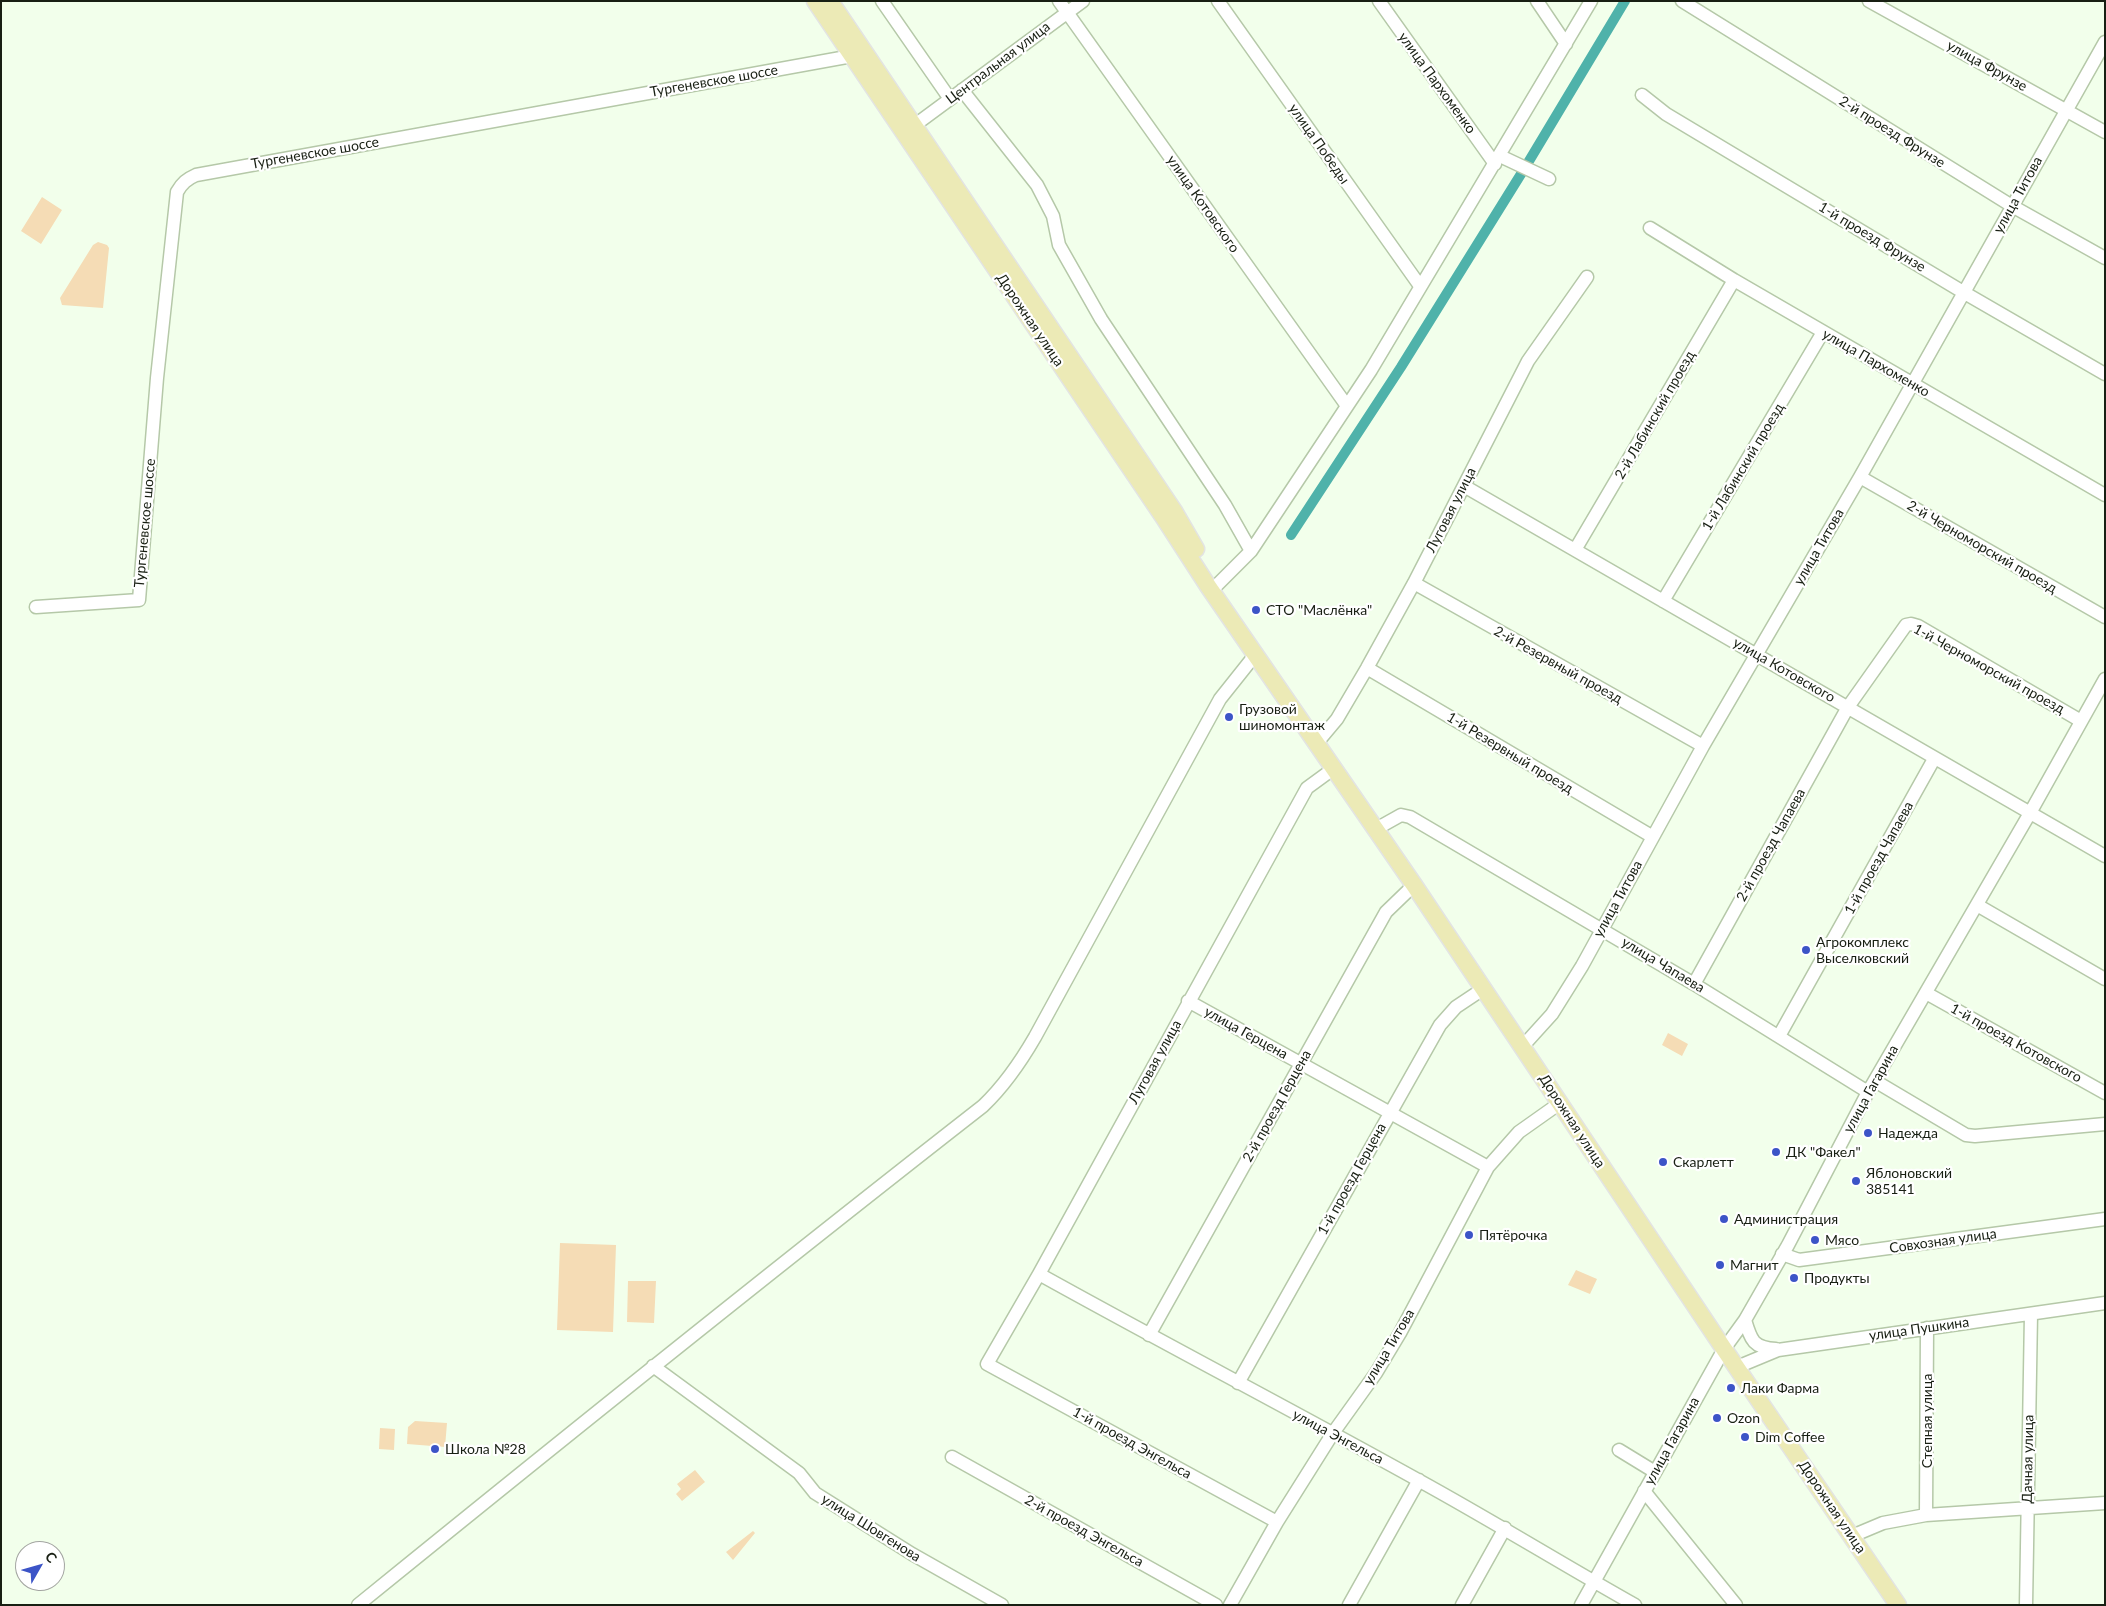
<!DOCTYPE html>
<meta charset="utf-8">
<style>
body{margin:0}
#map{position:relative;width:2106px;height:1606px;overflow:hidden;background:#f2ffeb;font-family:Lato,sans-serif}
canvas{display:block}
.frame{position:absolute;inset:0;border:2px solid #181f13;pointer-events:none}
.north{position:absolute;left:15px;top:1541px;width:50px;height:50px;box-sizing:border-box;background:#fff;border:1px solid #a3a5a1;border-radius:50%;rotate:52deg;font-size:14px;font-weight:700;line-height:20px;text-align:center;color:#181f13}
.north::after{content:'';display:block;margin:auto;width:18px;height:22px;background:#3c54c7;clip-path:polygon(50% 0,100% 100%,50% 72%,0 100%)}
</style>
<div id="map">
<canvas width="2106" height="1606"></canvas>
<div class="frame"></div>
<div class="north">С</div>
</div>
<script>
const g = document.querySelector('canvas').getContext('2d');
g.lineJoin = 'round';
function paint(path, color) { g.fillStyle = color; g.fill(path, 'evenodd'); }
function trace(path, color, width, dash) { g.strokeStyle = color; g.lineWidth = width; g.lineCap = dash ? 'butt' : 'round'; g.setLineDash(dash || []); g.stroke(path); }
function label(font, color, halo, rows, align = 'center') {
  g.font = font + ' Lato,sans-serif'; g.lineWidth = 4.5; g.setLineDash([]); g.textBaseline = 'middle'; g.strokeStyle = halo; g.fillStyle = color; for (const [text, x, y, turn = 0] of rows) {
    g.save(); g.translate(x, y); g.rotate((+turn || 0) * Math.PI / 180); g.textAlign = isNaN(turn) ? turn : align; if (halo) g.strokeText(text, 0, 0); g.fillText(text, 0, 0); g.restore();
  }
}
paint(new Path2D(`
 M42,197L62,210L41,244L21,231Z
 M98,242L107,245L109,248L103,308L62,305L60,298L93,245Z
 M1668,1033L1688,1044L1682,1056L1662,1045Z
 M560,1243L616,1245L613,1332L557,1330Z
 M1576,1270L1597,1279L1590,1294L1568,1285Z
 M628,1281H656L654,1323L627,1322Z
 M415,1421L447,1423L445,1447L407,1444L408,1427Z
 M380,1428L395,1429L394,1450L379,1449Z
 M695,1470L705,1482L682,1501L676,1494L681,1489L677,1484Z
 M753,1531L755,1533L733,1560L726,1552Z`), '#f5dcb5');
trace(new Path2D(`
 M1291,535L1401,367L1526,166L1625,1`), '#4fb2aa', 10);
const minor = new Path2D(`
 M882,1L950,99
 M1059,1L1347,406
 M1218,1L1420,286
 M1379,1L1495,164
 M1537,1L1566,44
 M1682,1L2012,206L2105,258
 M1869,1L2105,132
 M962,90L1037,185L1053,216L1059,245L1101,319L1225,505L1251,551
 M1642,95L1666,114L1963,292L2105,374
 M915,125L1083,1
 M1500,156L1549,179
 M1650,228L1734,280L2105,495
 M1860,477L2105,617
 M1464,486L2105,856
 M1575,550L1734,280
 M1414,583L1703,746
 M1217,585L1251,551L1371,370L1591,1
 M1663,601L1823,332
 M36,607L139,600L157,378L177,192C182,183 187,179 196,175L852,56L858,52
 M1367,668L1653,837
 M1316,744L1337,719L1367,668L1414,583L1528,361L1587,277
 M1376,829L1401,815L1410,817L1694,984L1868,1092
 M1977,905L2105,979
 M1694,984L1848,707L1906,625L1911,624L1918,626L2081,721
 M1926,993L2105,1093
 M1188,1001L1488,1167
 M1779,1036L1934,759
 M1523,1046L1552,1014L1582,966L1703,746L1860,477L2105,42
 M1875,1081L1966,1135L1975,1136L2105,1124
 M1782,1254L1799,1260L2105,1219
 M1039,1274C1165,1344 1292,1410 1418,1480C1491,1520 1562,1564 1635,1605
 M1745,1320C1751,1340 1753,1348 1776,1349
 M1149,1335L1386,912L1414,885
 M653,1366L799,1473L815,1493L912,1554L1002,1605
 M1737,1367L1778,1350L2105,1303
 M1238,1383L1440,1025L1456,1007L1483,989
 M1619,1450L1655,1472
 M952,1457L1216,1605
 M1644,1491L1736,1605
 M1926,1515L1927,1328
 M1277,1522L987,1364L1039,1274L1307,788L1333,769
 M1852,1536L1883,1523L1926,1515L2105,1503
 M358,1605C565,1437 773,1270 983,1106C1005,1085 1020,1063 1035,1037L1220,699L1255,655
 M1230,1605L1277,1522L1333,1433L1376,1373L1400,1333L1488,1167L1519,1132L1560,1103
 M1349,1605L1419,1480
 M1462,1605L1505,1528
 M1581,1605L1724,1349L1745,1320L1788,1245L1868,1092L2030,813L2105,679
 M2026,1605L2031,1314`);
const major = new Path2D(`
 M815,1L1164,518L1208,586L1414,885L1724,1349L1898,1605
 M830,1L1174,511L1196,549`);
trace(minor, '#b5c8a8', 15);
trace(major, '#e3e4e3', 19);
trace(minor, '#fff', 12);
trace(major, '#eceab6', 16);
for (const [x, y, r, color] of [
 [1256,610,5,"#3c54c7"],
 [1229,717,5,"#3c54c7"],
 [1806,950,5,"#3c54c7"],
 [1868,1133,5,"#3c54c7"],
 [1776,1152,5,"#3c54c7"],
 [1663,1162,5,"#3c54c7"],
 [1856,1181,5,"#3c54c7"],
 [1724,1219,5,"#3c54c7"],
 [1469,1235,5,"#3c54c7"],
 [1815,1240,5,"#3c54c7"],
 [1720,1265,5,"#3c54c7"],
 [1794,1278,5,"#3c54c7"],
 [1731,1388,5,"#3c54c7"],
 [1717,1418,5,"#3c54c7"],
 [1745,1437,5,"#3c54c7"],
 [435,1449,5,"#3c54c7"]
]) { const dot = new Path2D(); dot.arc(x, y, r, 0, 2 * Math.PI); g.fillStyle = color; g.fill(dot); trace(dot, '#fff', 2); }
label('14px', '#181f13', '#fff', [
 ["Центральная улица",998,63,-37],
 ["улица Фрунзе",1987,66,29],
 ["Тургеневское шоссе",714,81,-10],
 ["улица Пархоменко",1437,83,54],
 ["2-й проезд Фрунзе",1892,132,32],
 ["улица Победы",1319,144,55],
 ["Тургеневское шоссе",315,153,-10],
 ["улица Титова",2018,195,-61],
 ["улица Котовского",1203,204,55],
 ["1-й проезд Фрунзе",1872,237,31],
 ["Дорожная улица",1030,320,56],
 ["улица Пархоменко",1876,363,30],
 ["2-й Лабинский проезд",1655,415,-60],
 ["1-й Лабинский проезд",1743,467,-59],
 ["Луговая улица",1451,510,-63],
 ["Тургеневское шоссе",145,523,-85],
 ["улица Титова",1819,547,-60],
 ["2-й Черноморский проезд",1982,547,30],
 ["2-й Резервный проезд",1558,665,29],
 ["1-й Черноморский проезд",1989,669,29],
 ["улица Котовского",1784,670,30],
 ["1-й Резервный проезд",1510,753,31],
 ["2-й проезд Чапаева",1771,845,-61],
 ["1-й проезд Чапаева",1879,858,-61],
 ["улица Титова",1618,899,-61],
 ["улица Чапаева",1663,965,31],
 ["улица Герцена",1246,1033,29],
 ["1-й проезд Котовского",2016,1043,29],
 ["Луговая улица",1155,1062,-61],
 ["улица Гагарина",1871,1089,-61],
 ["2-й проезд Герцена",1277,1106,-61],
 ["Дорожная улица",1572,1121,57],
 ["1-й проезд Герцена",1352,1179,-61],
 ["Совхозная улица",1943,1241,-8],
 ["улица Пушкина",1919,1329,-8],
 ["улица Титова",1389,1347,-59],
 ["Степная улица",1927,1421,-90],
 ["улица Энгельса",1338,1437,28],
 ["улица Гагарина",1672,1441,-61],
 ["1-й проезд Энгельса",1132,1443,29],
 ["Дачная улица",2028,1459,-89],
 ["Дорожная улица",1832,1507,56],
 ["улица Шовгенова",871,1528,32],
 ["2-й проезд Энгельса",1084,1531,29]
]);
label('14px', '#181f13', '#fff', [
 ["СТО \"Маслёнка\"",1266,610],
 ["Грузовой",1239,709],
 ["шиномонтаж",1239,725],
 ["Агрокомплекс",1816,942],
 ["Выселковский",1816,958],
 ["Надежда",1878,1133],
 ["ДК \"Факел\"",1786,1152],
 ["Скарлетт",1673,1162],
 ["Яблоновский",1866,1173],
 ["385141",1866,1189],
 ["Администрация",1734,1219],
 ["Пятёрочка",1479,1235],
 ["Мясо",1825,1240],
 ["Магнит",1730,1265],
 ["Продукты",1804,1278],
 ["Лаки Фарма",1741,1388],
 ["Ozon",1727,1418],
 ["Dim Coffee",1755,1437],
 ["Школа №28",445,1449]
], 'left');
</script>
